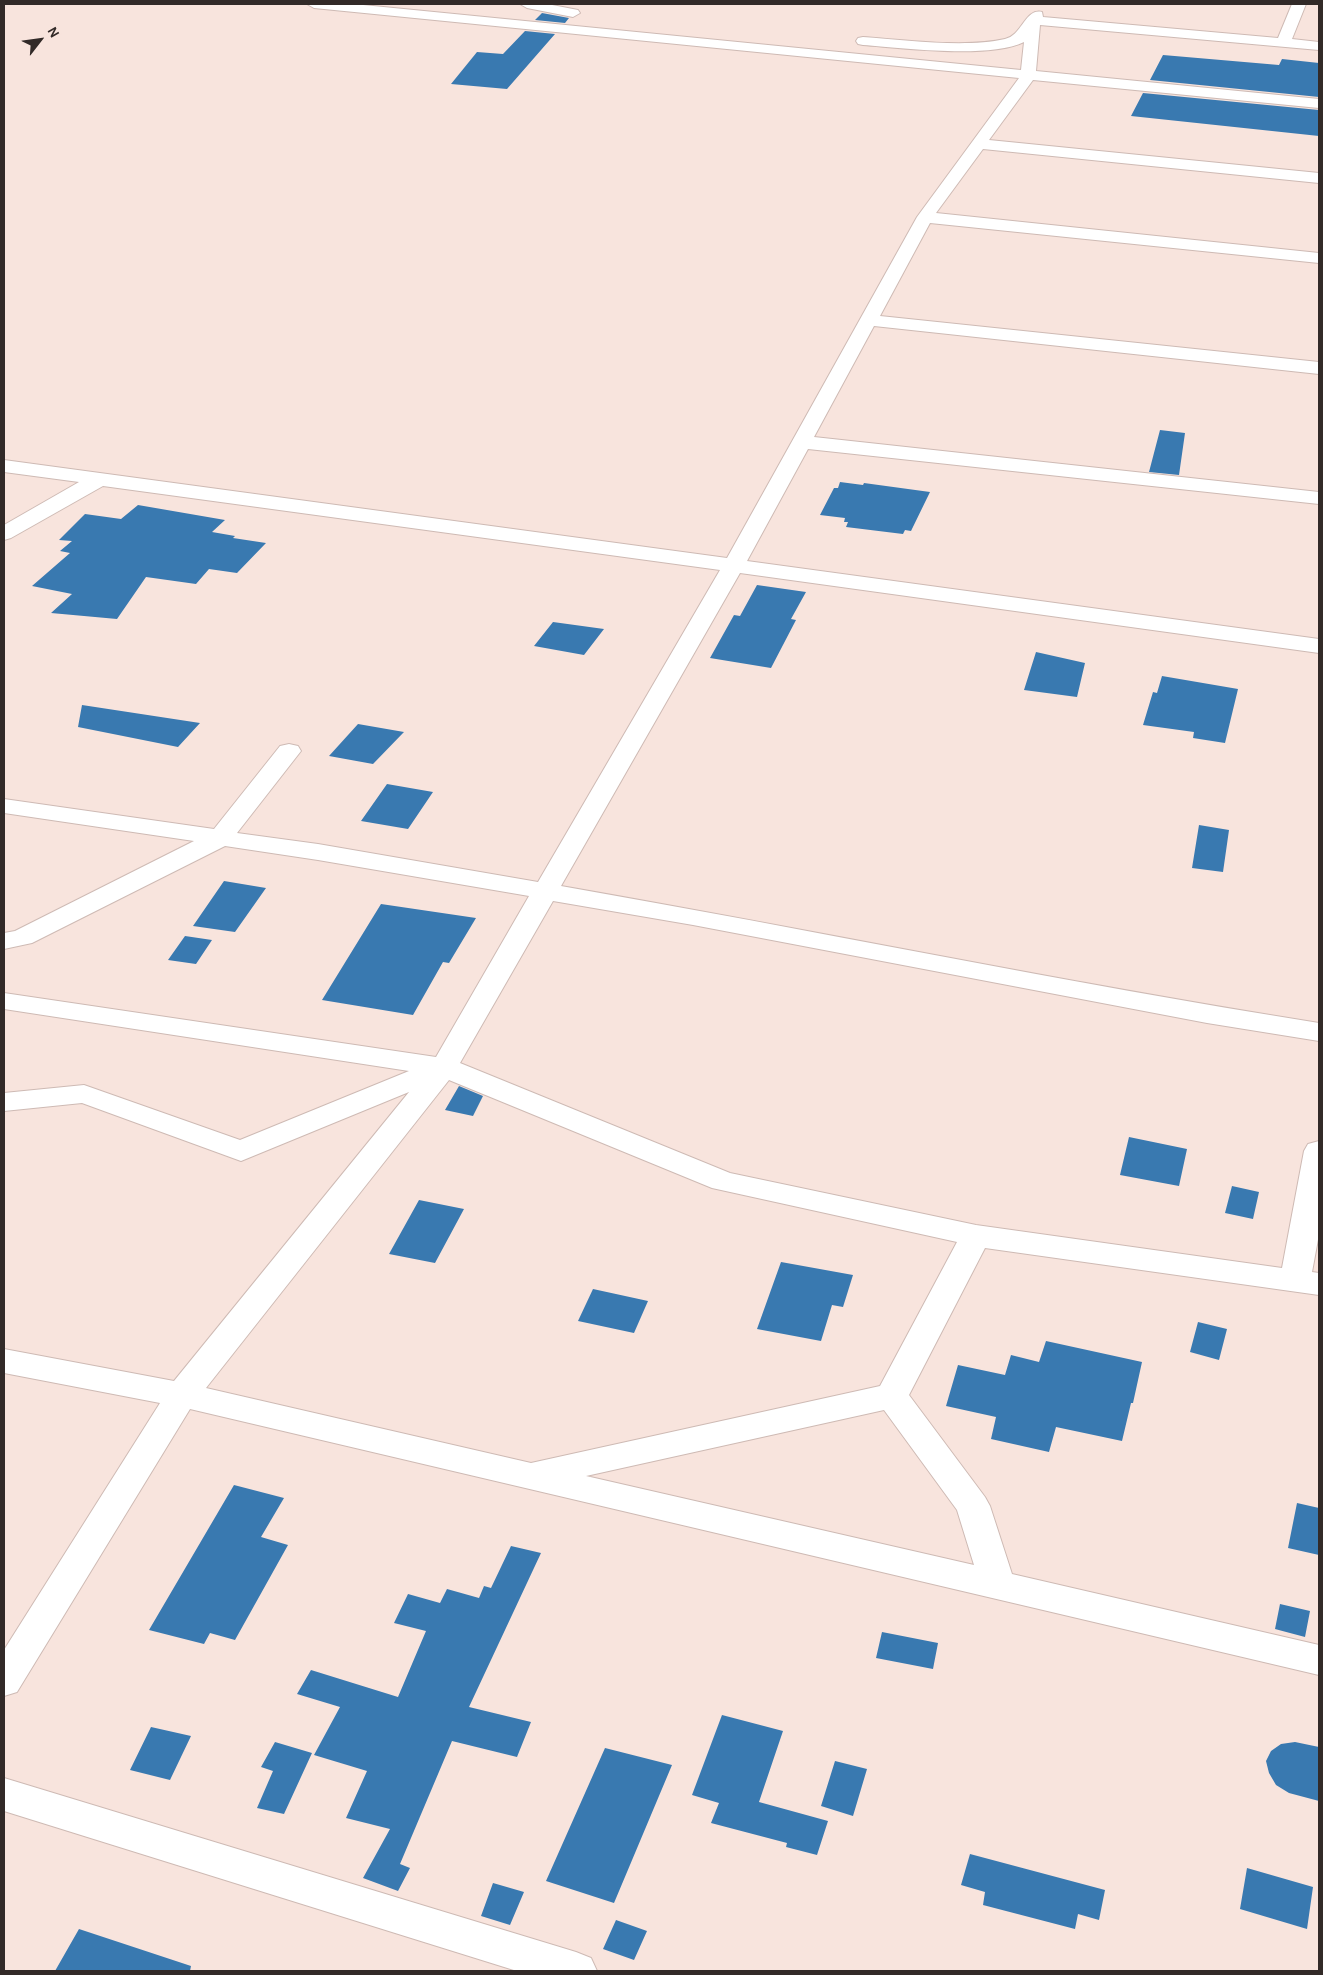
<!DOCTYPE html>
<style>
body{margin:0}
#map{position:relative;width:1323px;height:1975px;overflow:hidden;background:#f8e4dd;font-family:Karla,sans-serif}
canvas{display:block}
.frame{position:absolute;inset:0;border:5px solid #322a28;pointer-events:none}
.north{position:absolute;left:15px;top:15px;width:50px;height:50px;-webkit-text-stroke:4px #f8e4dd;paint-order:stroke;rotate:60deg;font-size:14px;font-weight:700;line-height:20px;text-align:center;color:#322a28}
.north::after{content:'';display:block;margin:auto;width:18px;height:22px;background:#322a28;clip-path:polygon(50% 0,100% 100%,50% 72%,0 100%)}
</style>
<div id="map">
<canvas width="1323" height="1975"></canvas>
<div class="frame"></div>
<div class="north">N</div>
</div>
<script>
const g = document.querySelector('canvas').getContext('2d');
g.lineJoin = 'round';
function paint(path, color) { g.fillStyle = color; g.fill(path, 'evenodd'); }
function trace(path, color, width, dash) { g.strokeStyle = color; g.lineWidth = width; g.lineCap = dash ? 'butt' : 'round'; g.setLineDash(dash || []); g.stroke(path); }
paint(new Path2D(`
 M542,13L569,18L565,23L535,20Z
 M525,31L555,34L507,89L451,84L477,52L503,54Z
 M1163,55L1279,65L1282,59L1319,63V97L1150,80Z
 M1143,93L1319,110V136L1131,116Z
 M1160,430L1185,433L1179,475L1149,472Z
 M840,482L863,485L864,483L930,492L911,531L905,530L903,534L846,527L848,522H844L845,518L820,515L834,488H838Z
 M138,505L225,520L212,532L235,536L233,538L266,543L237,573L209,569L196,584L146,577L117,619L51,613L72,594L32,586L70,553L60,551L72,541L59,540L85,514L121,519Z
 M757,585L806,592L791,619L796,620L771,668L710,658L734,615L740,616Z
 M553,622L604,629L584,655L534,646Z
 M1036,652L1085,663L1077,697L1024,690Z
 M1162,676L1238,689L1225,743L1193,738L1194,732L1143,725L1153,692L1157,693Z
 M82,705L200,723L178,747L78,727Z
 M358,724L404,732L373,764L329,756Z
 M387,784L433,792L408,829L361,821Z
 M1199,825L1229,830L1223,872L1192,868Z
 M224,881L266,888L235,932L193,926Z
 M381,904L476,918L449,963L443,962L413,1015L322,1000Z
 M185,936L212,940L196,964L168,960Z
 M459,1086L483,1096L473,1116L445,1110Z
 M1129,1137L1187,1149L1179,1186L1120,1175Z
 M1232,1186L1259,1192L1253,1219L1225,1213Z
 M419,1200L464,1209L435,1263L389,1254Z
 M781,1262L853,1275L843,1307L832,1305L821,1341L757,1329Z
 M593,1289L648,1301L634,1333L578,1321Z
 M1198,1322L1227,1329L1219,1360L1190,1352Z
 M1046,1341L1142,1362L1133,1403H1131L1122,1441L1056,1427L1049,1452L991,1439L996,1417L946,1406L958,1365L1005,1375L1011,1355L1039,1362Z
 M234,1485L284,1498L261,1537L288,1545L235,1640L210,1633L204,1644L149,1630Z
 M1297,1503L1319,1508V1555L1288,1548Z
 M511,1546L541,1553L469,1707L531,1722L517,1757L452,1741L400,1864L410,1868L398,1891L363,1878L390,1829L346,1818L367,1771L314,1755L340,1707L297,1694L311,1670L398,1697L426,1631L394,1623L408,1594L440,1603L447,1589L479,1598L484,1586L491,1588Z
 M1280,1604L1310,1611L1305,1637L1275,1629Z
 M882,1632L938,1643L933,1669L876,1658Z
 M722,1715L783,1731L759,1802L828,1821L817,1855L786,1847L787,1843L711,1823L719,1803L692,1795Z
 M151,1727L191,1736L170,1780L130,1770Z
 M275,1742L312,1753L284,1814L257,1808L273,1771L261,1767Z
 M1295,1742L1319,1747V1801L1289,1793L1276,1785L1269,1773L1266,1761L1271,1751L1281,1744Z
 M605,1748L672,1765L614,1903L546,1881Z
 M835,1761L867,1769L853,1816L821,1806Z
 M970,1854L1105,1890L1099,1920L1078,1914L1075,1929L983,1905L985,1892L961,1885Z
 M1247,1868L1313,1887L1307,1929L1240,1909Z
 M493,1883L524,1892L510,1925L481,1916Z
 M616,1920L647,1931L634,1960L603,1949Z
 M79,1929L191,1966L190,1971H55Z`), '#3979b0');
const street = new Path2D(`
 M307,4H353L1021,70L1024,42C989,59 903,48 863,45L858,44L856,41L858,38L863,37C904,40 966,48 1005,39C1022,36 1025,8 1042,12L1043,17L1278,38L1292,4H1306L1292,39L1319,42V50L1040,25L1036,71L1319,99V108L1033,80L989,140L1319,173V183L983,149L936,213L1319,253V263L930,223L880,316L1319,362V374L874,326L814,437L1319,492V504L808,449L747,561L1319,639V653L740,573L561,886C814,930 1066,983 1319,1023V1041L1207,1023L693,925L553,901L460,1063L730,1173L976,1225L1282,1268L1304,1151L1308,1144L1319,1141V1234L1312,1272L1319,1273V1295L985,1248L909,1395L985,1497L990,1506L1012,1574L1319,1645V1675L190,1409L17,1692L4,1696V1650L160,1403L4,1373V1349L174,1381L409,1092L241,1161L82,1103L4,1111V1093L84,1085L240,1140L409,1071L4,1009V993L436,1057L529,896L318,860L225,846L32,943L4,949V933L15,931L194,841L4,813V799L214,829L280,746L289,744L298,746L301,751L237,833L318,844L538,882L720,570L103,486L11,538L4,540V525L79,482L4,472V460L727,558L917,217L1019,78L314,8ZM449,1080L712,1188L957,1242L880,1386L531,1463L206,1388ZM884,1410L957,1510L974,1565L586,1476Z
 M520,4H547L578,10L580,13L573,17L527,8Z
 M4,1778L576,1952L591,1958L597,1971H517L4,1811Z`);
trace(street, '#cebab4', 2);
paint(street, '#fff');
</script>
